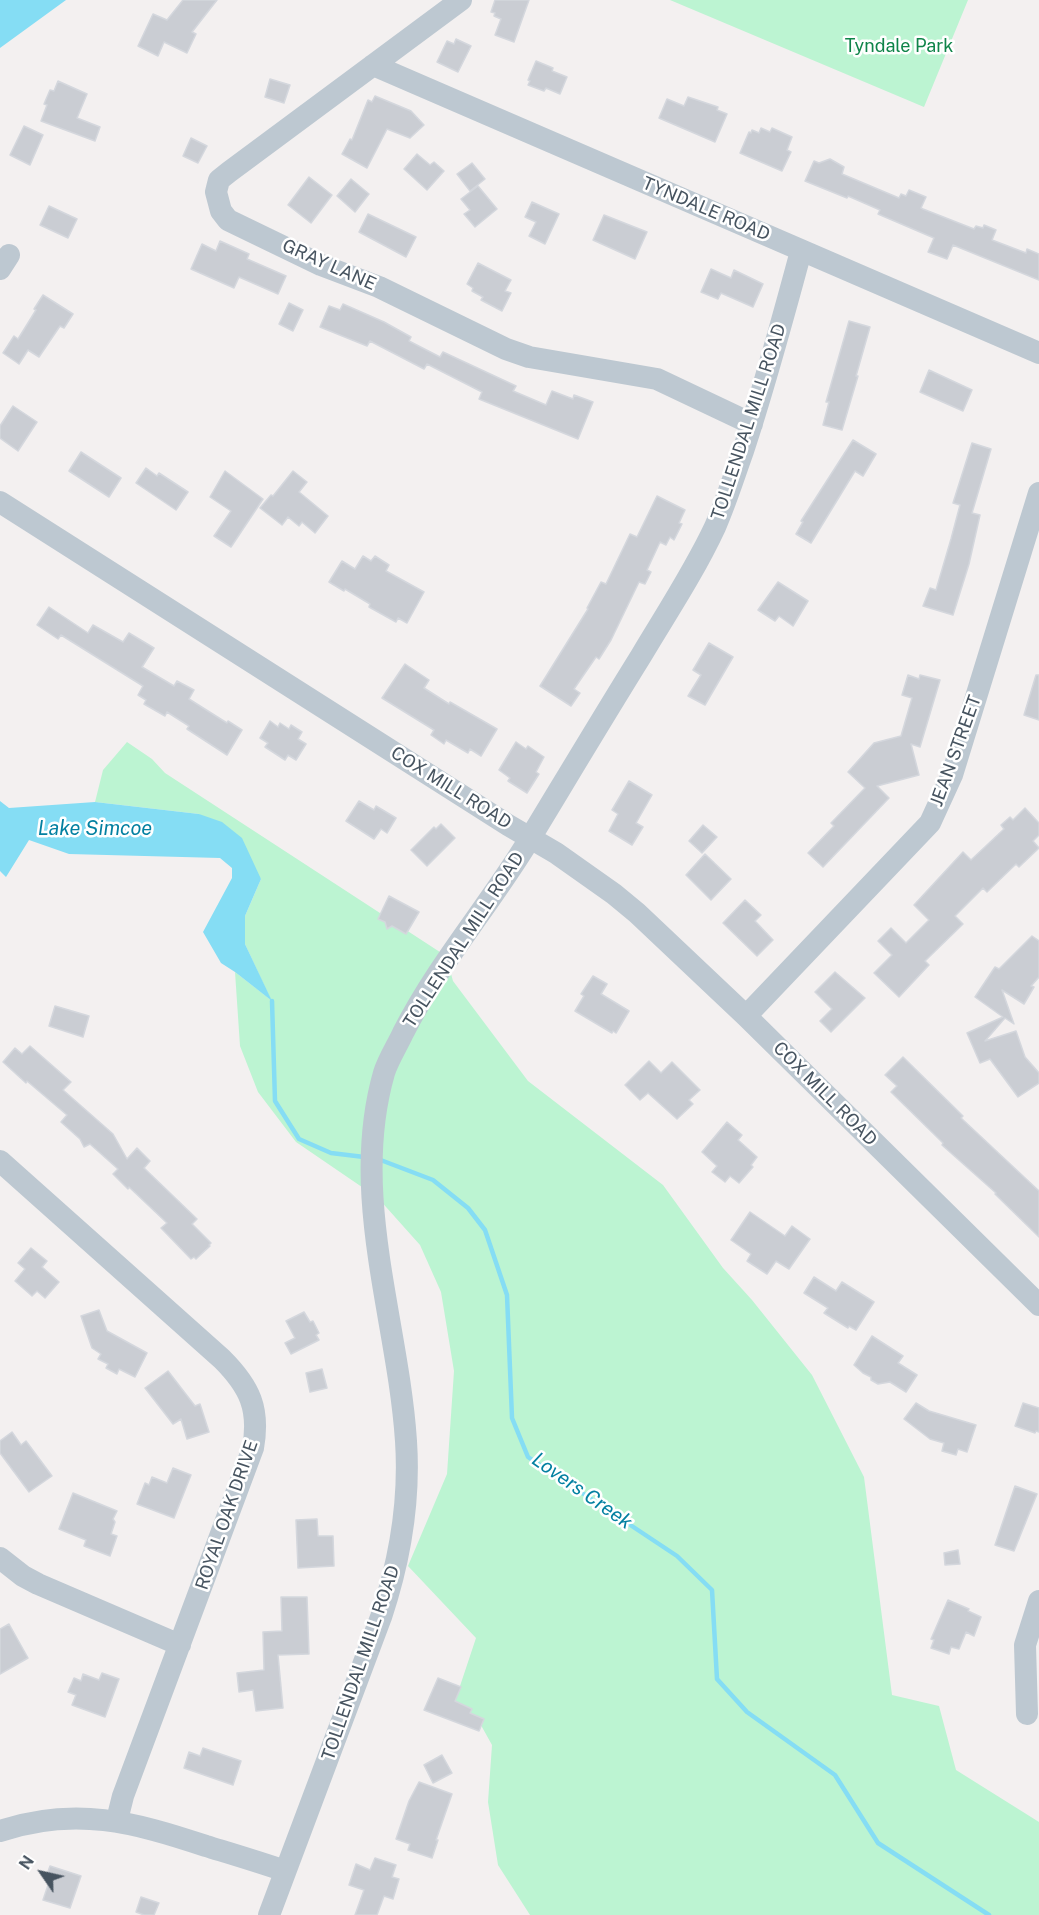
<!DOCTYPE html>
<style>
body{margin:0}
#map{position:relative;width:1039px;height:1915px;overflow:hidden;background:#f3f0f0;font-family:"Public Sans",sans-serif}
canvas{display:block}
.north{position:absolute;left:12px;top:1843px;width:60px;height:60px;-webkit-text-stroke:4px #fff;paint-order:stroke;rotate:304deg;font-size:16px;font-weight:700;line-height:24px;text-align:center;color:#475460}
.north::after{content:'';display:block;margin:auto;width:21px;height:27px;background:#475460;clip-path:polygon(50% 0,100% 100%,50% 72%,0 100%)}
</style>
<div id="map">
<canvas width="1039" height="1915"></canvas>
<div class="north">N</div>
</div>
<script>
const g = document.querySelector('canvas').getContext('2d');
g.lineJoin = 'round';
function paint(path, color) { g.fillStyle = color; g.fill(path, 'evenodd'); }
function trace(path, color, width, dash) { g.strokeStyle = color; g.lineWidth = width; g.lineCap = dash ? 'butt' : 'round'; g.setLineDash(dash || []); g.stroke(path); }
function label(font, color, halo, rows, align = 'center') {
  g.font = font + ' "Public Sans",sans-serif'; g.lineWidth = 5; g.setLineDash([]); g.textBaseline = 'middle'; g.strokeStyle = halo; g.fillStyle = color; for (const [text, x, y, turn = 0] of rows) {
    g.save(); g.translate(x, y); g.rotate((+turn || 0) * Math.PI / 180); g.textAlign = isNaN(turn) ? turn : align; if (halo) g.strokeText(text, 0, 0); g.fillText(text, 0, 0); g.restore();
  }
}
paint(new Path2D(`
 M670,0H968L924,107Z
 M127,742L152,759L165,773L446,956L453,981L528,1081L663,1185L723,1268L752,1300L812,1375L864,1477L892,1695L939,1706L956,1770L1039,1822V1915H530L498,1865L488,1802L492,1745L477,1718L452,1710L476,1638L408,1566L447,1474L454,1371L441,1292L420,1245L378,1198L296,1142L258,1092L240,1046L235,972L271,1000L245,944V916L261,879L199,814L95,802L103,770Z`), '#bcf4d2');
paint(new Path2D(`
 M0,0H66L0,48Z
 M0,801L9,808L95,802L199,814L222,822L242,838L261,879L245,916V944L272,1001L235,972L221,963L203,932L232,878V868L220,858L69,854L29,840L6,877L0,871Z`), '#85ddf4');
trace(new Path2D(`
 M272,1001L275,1101L299,1139L331,1153L364,1157
 M378,1159L433,1180L468,1208L485,1230L507,1295L512,1418L528,1457L677,1556L712,1590L717,1679L747,1712L835,1775L878,1843L989,1915`), '#85ddf4', 4.5);
const building = new Path2D(`
 M183,0H217L192,32L196,34L187,53L164,42L158,56L138,46L153,14L167,20Z
 M495,0H529L514,42L495,35L501,19L494,16L495,13L491,12Z
 M456,39L471,46L458,72L437,62L447,41L454,44Z
 M536,61L553,68L552,71L567,77L560,94L546,88L544,91L528,85L530,81L528,80Z
 M270,79L290,85L284,103L265,97Z
 M58,81L87,94L77,118L100,127L95,141L41,121L47,105L44,104L50,90L54,91Z
 M375,96L411,111L424,125L410,138L387,129L367,168L342,154L350,139L352,140L368,100L372,102Z
 M688,97L718,107L717,110L727,114L715,142L659,118L667,99L684,106Z
 M24,126L43,135L30,165L10,155Z
 M761,128L770,132L772,128L792,137L787,150L791,152L782,171L740,153L749,132L751,133L752,130L759,133Z
 M191,138L207,146L198,163L183,156Z
 M417,154L430,165L434,162L444,171L427,190L404,169Z
 M830,159L844,167L842,174L899,198L901,194L906,196L909,190L926,197L921,208L923,209L974,229L976,226L983,228L984,225L996,230L992,240L1026,253L1027,249L1039,254V280L953,245L947,259L928,252L934,238L878,214L880,210L848,196L847,198L805,181L814,161L819,163Z
 M472,163L485,179L470,191L457,174Z
 M309,177L332,195L311,223L288,205Z
 M351,179L369,194L355,212L337,196Z
 M478,186L497,209L475,227L464,214L470,210L461,199Z
 M532,202L559,214L545,244L529,236L536,222L525,217Z
 M49,206L77,219L68,238L40,225Z
 M368,214L416,237L406,257L359,232Z
 M604,215L647,232L635,259L593,240Z
 M220,241L249,254L247,259L286,276L278,294L239,277L234,288L191,269L202,244L216,251Z
 M478,263L511,280L505,291L511,293L502,311L481,300L483,297L472,291L473,288L467,284Z
 M711,269L731,278L734,270L763,284L753,307L721,293L718,299L701,292Z
 M43,295L73,314L64,328L60,326L39,357L28,350L19,364L3,353L14,336L18,339L36,310L34,309Z
 M289,303L303,310L293,331L279,324Z
 M343,304L384,322L411,337L409,341L440,357L443,352L516,386L513,391L546,405L552,391L573,399L574,395L593,402L578,439L479,399L482,392L427,364L424,369L370,341L367,346L320,327L329,306L340,310Z
 M849,321L870,327L856,376H858L842,430L823,425L829,402H826Z
 M929,370L972,390L963,411L920,392Z
 M13,406L37,422L18,451L0,438V426Z
 M853,440L876,454L863,476L855,471L811,543L796,534L803,522L801,521Z
 M972,443L991,449L972,513L980,515L969,564L953,615L923,606L930,588L936,590L951,539L960,505L953,503Z
 M81,452L121,478L109,497L69,471Z
 M146,468L157,476L159,473L188,492L176,510L136,483Z
 M225,471L263,499L231,547L214,536L231,511L210,497Z
 M293,471L307,482L299,492L328,516L315,533L302,522L299,526L288,517L282,525L260,508L271,495L273,496Z
 M657,496L685,510L679,523L682,524L674,540L670,537L666,545L660,542L647,570L651,572L645,584L639,582L611,640L599,659L596,657L574,689L580,693L571,706L540,686L588,609L587,608L601,582L606,584L630,534L637,537Z
 M363,556L371,561L375,556L389,565L386,571L424,592L407,623L398,618L396,622L369,607L370,604L345,589L344,591L329,582L342,561L355,569Z
 M778,582L808,601L793,626L779,616L775,621L758,610Z
 M49,607L88,633L93,625L123,642L129,633L154,648L142,667L174,686L177,681L194,690L189,699L227,723L228,721L242,730L227,755L187,729L189,726L167,712L165,716L144,704L146,700L138,695L143,686L61,635L58,639L37,625Z
 M709,643L733,657L705,705L688,696L701,675L693,670Z
 M405,664L429,680L424,688L449,704L450,702L497,729L481,756L470,749L468,753L446,740L444,744L431,735L434,730L382,698Z
 M908,675L919,679L920,675L940,680L920,747L911,744L919,775L877,786L889,798L823,867L808,853L834,826L831,823L865,788L848,772L874,743L901,736L912,698L902,695Z
 M1036,675H1039V720L1024,715Z
 M270,721L278,727L280,723L289,729L291,725L302,732L298,739L306,744L296,760L288,755L285,760L265,747L268,743L260,738Z
 M516,742L526,749L528,746L544,757L536,772L539,774L527,793L508,781L510,778L499,770Z
 M629,781L652,795L636,823L643,827L632,845L609,831L618,814L612,810Z
 M359,801L374,810L376,806L396,818L387,833L381,829L374,839L346,821Z
 M1025,808L1039,823V835L1033,841L1039,848L1019,867L1016,864L987,892L983,888L955,916L963,924L925,961L929,965L899,997L874,973L892,955L878,941L891,928L906,943L929,920L914,905L963,852L971,860L1004,829L1001,825L1010,817L1013,820Z
 M441,824L455,838L427,866L411,850L434,827L436,829Z
 M703,825L717,837L702,853L689,841Z
 M705,854L731,879L711,900L686,875Z
 M389,896L419,912L406,934L392,926L387,929L385,922L378,919Z
 M745,900L761,915L755,921L773,940L757,956L723,923Z
 M1032,936L1039,941V977L1031,986L1034,987L1024,1004L1002,990L1014,1024L1005,1018L985,1041L1016,1031L1025,1057L1039,1073V1083L1018,1097L990,1059L980,1063L967,1033L1003,1017L975,997L995,967L999,969Z
 M835,972L865,998L831,1032L820,1021L832,1009L815,992Z
 M593,976L607,984L601,994L629,1011L616,1033L613,1031L612,1033L575,1011L584,996L581,994Z
 M55,1006L89,1016L83,1037L49,1026Z
 M30,1046L71,1082L63,1090L113,1134L127,1159L137,1148L150,1161L144,1168L197,1219L192,1224L211,1243L209,1245L210,1246L196,1259L194,1257L191,1259L161,1228L167,1223L129,1187L128,1189L113,1174L118,1169L90,1144L84,1147L80,1139L61,1122L67,1115L27,1081L26,1083L3,1062L15,1048L22,1054Z
 M903,1057L963,1116L961,1118L1039,1191V1237L995,1194L996,1193L942,1145L943,1143L891,1092L897,1086L885,1075Z
 M649,1061L661,1073L672,1062L700,1090L689,1100L693,1104L677,1119L648,1093L640,1100L625,1085Z
 M727,1122L742,1135L738,1140L757,1157L751,1165L753,1167L739,1183L730,1176L725,1182L712,1172L717,1166L702,1152Z
 M750,1212L785,1236L792,1226L810,1239L789,1269L776,1261L767,1274L747,1261L751,1254L731,1240Z
 M31,1248L47,1261L42,1267L59,1282L45,1298L37,1291L32,1296L15,1281L25,1269L18,1263Z
 M814,1277L836,1291L842,1282L874,1302L856,1330L849,1326L848,1328L824,1313L828,1308L804,1293Z
 M99,1310L107,1331L147,1353L135,1377L119,1369L117,1374L106,1368L108,1364L98,1359L101,1354L92,1348L81,1316Z
 M304,1312L310,1322L313,1321L319,1333L316,1335L319,1340L291,1354L285,1343L295,1338L286,1321Z
 M872,1336L903,1356L898,1363L917,1375L906,1392L890,1382L878,1384L871,1380V1377L863,1373L854,1365Z
 M322,1369L327,1388L310,1392L306,1373Z
 M168,1371L195,1406L200,1404L209,1432L187,1439L181,1419L173,1424L145,1388Z
 M916,1403L929,1411L976,1425L967,1452L958,1449L956,1455L942,1451L944,1443L930,1439L904,1419Z
 M1023,1403L1039,1408V1432L1036,1431L1035,1433L1015,1426Z
 M12,1432L21,1445L26,1441L52,1476L29,1492L0,1453V1441Z
 M173,1468L191,1475L174,1518L137,1504L145,1483L149,1485L152,1477L167,1483Z
 M1015,1486L1037,1494L1014,1551L995,1545Z
 M73,1493L117,1511L113,1519L115,1522L111,1534L117,1536L110,1556L84,1546L86,1540L59,1529Z
 M317,1519L318,1536H333L334,1566L298,1568L296,1520Z
 M958,1550L960,1564L945,1565L944,1553Z
 M281,1597H307L309,1654L278,1655L283,1708L256,1711L253,1690L239,1692L237,1673L264,1670L263,1632L282,1631Z
 M948,1600L969,1609L968,1611L981,1617L974,1636L966,1632L959,1649L951,1647L949,1654L931,1648L934,1640L931,1639Z
 M9,1624L28,1658L0,1674V1629Z
 M102,1673L119,1679L105,1717L72,1705L76,1695L68,1692L74,1678L81,1681L83,1674L99,1680Z
 M438,1678L461,1687L455,1701L472,1709L470,1713L484,1719L479,1731L424,1710Z
 M203,1748L241,1761L233,1785L184,1768L189,1752L200,1756Z
 M442,1755L452,1773L433,1783L424,1765Z
 M419,1782L452,1794L436,1840H438L432,1858L408,1850L410,1844L396,1839L409,1801Z
 M375,1858L396,1865L392,1877L399,1879L393,1899L384,1896L377,1915H355L364,1890L349,1885L356,1864L370,1870Z
 M50,1866L81,1876L70,1908L43,1900L49,1882L45,1880Z
 M141,1897L159,1903L154,1915H144L136,1912Z`);
paint(building, '#cacdd3');
trace(building, '#d4d7dd', 1.5);
trace(new Path2D(`
 M461,0L229,172L219,180L216,192L221,211L228,220L321,265L379,287L506,349L529,357L657,379L752,424
 M373,65L1039,353
 M0,269L9,255
 M0,502L508,825L556,853L614,894L637,913L746,1016L1039,1305
 M746,1016L930,823L952,775L1039,493
 M0,1161L222,1359C250,1387 260,1409 253,1448L123,1796L117,1820
 M0,1558L23,1576L38,1584L180,1645
 M1027,1714L1025,1645L1039,1601
 M0,1831C75,1806 134,1822 206,1846C232,1854 259,1862 285,1871
 M269,1915L381,1617C400,1560 410,1501 406,1441C398,1320 349,1195 384,1073C388,1060 397,1046 403,1033C438,964 489,906 529,840C566,779 603,717 641,656C666,614 694,572 715,527C726,502 734,476 743,451C765,385 783,318 801,251`), '#bdc8d1', 22);
label('18px', '#0f8449', '#fff', [
 ["Tyndale Park",899,46]
]);
label('18px', '#475460', '#fff', [
 ["TYNDALE ROAD",706,209,23],
 ["GRAY LANE",329,265,24],
 ["TOLLENDAL MILL ROAD",749,422,-72],
 ["JEAN STREET",956,751,-70],
 ["COX MILL ROAD",451,788,32],
 ["TOLLENDAL MILL ROAD",464,940,-57],
 ["COX MILL ROAD",825,1094,45],
 ["ROYAL OAK DRIVE",227,1515,-71],
 ["TOLLENDAL MILL ROAD",361,1663,-71]
]);
label('italic 20px', '#0380a1', '#fff', [
 ["Lake Simcoe",95,829],
 ["Lovers Creek",582,1491,35]
]);
</script>
